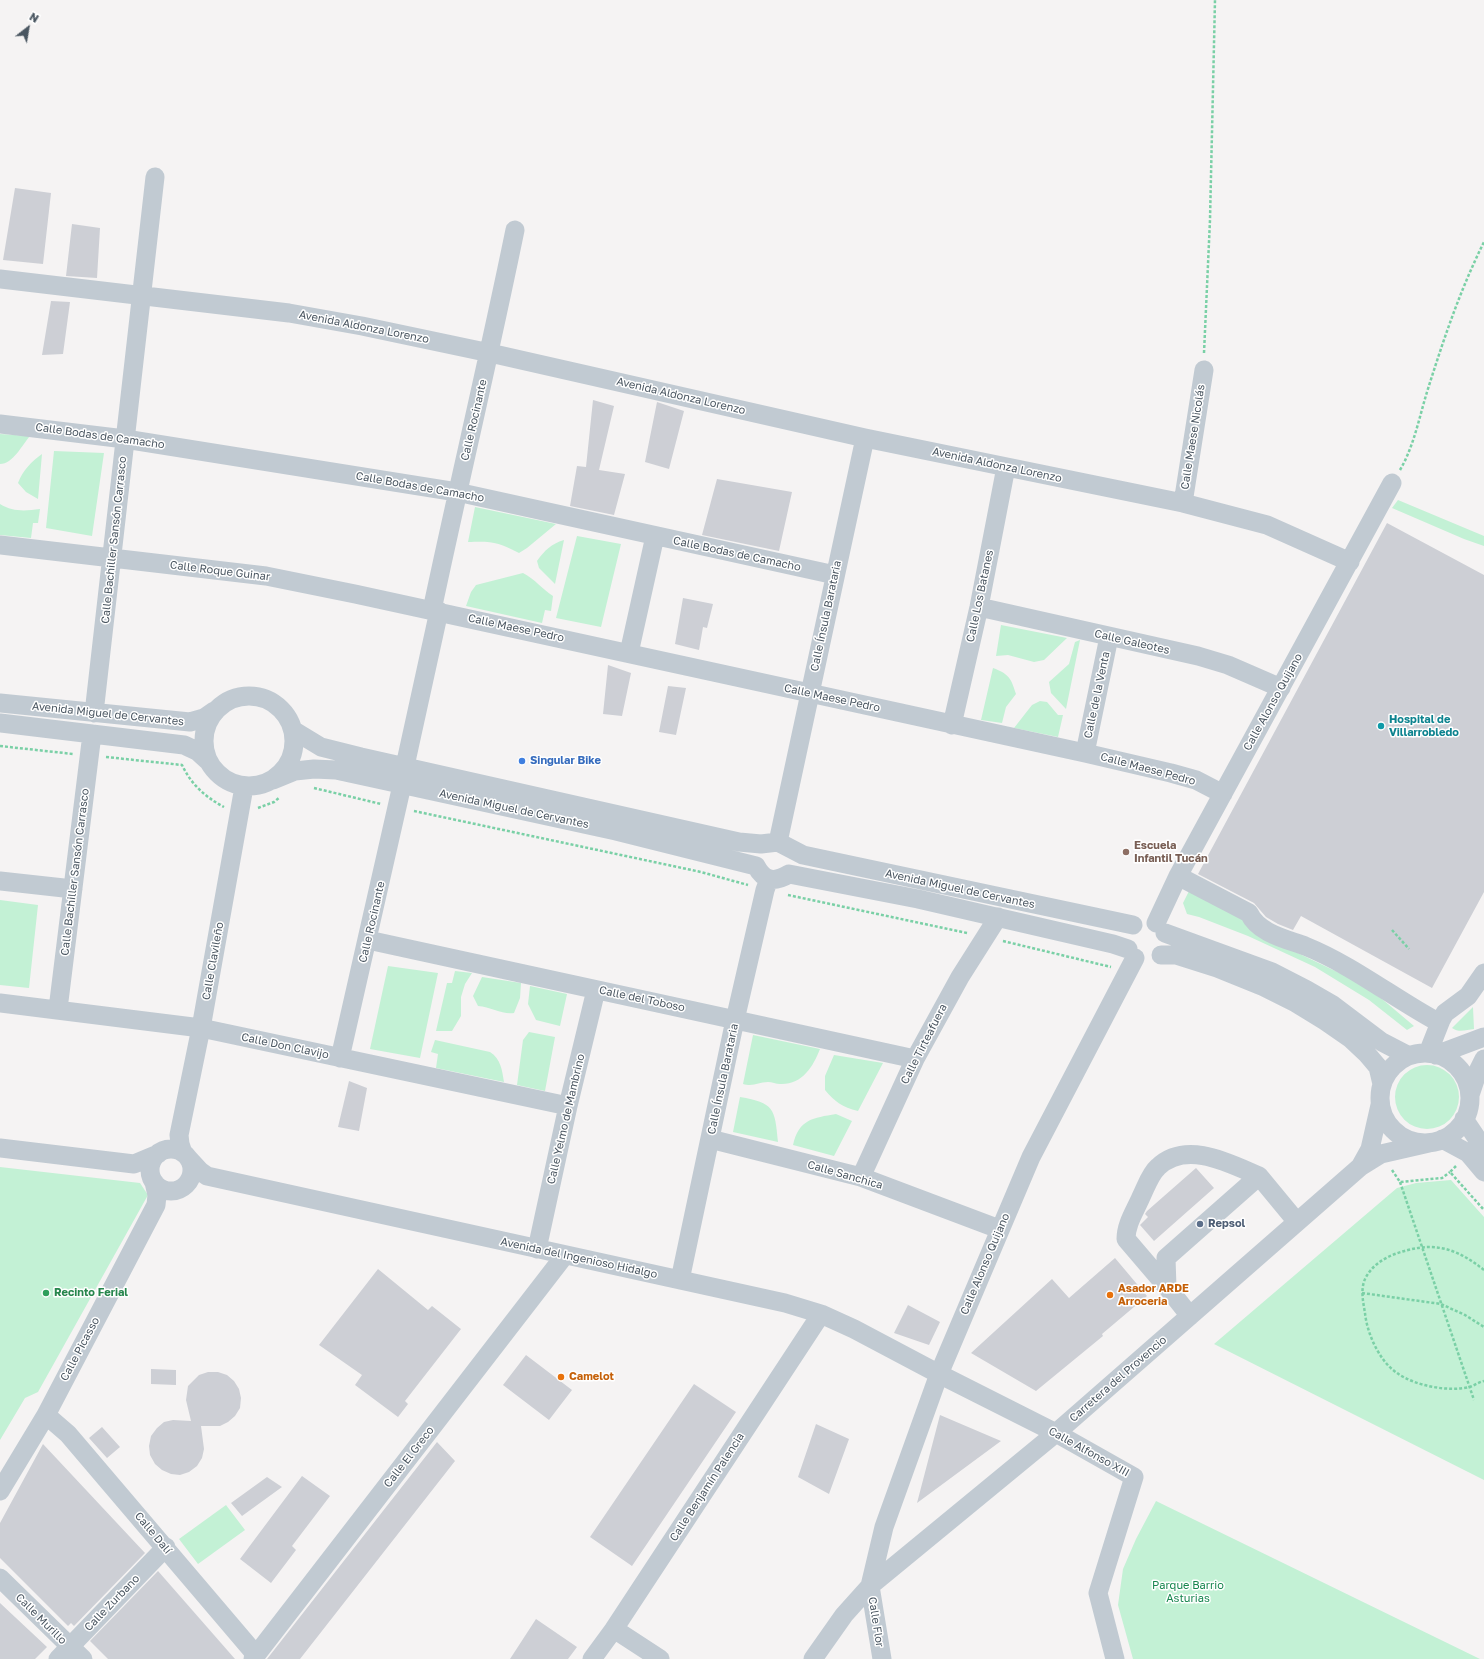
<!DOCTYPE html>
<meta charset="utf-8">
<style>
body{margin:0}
#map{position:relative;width:1484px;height:1659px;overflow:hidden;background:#f5f3f3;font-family:"Golos Text",sans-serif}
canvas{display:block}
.north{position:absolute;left:8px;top:8px;width:40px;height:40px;-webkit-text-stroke:3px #fff;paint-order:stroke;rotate:31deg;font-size:11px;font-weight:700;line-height:16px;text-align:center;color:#4a5661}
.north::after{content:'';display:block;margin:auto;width:14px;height:18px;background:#4a5661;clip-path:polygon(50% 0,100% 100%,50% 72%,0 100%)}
</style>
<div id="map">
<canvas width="1484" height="1659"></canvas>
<div class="north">N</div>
</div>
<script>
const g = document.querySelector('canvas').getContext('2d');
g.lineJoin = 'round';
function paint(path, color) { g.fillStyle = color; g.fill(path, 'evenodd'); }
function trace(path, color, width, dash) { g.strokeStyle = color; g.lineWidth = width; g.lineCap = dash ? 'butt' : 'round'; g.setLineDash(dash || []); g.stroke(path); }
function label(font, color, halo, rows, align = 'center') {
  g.font = font + ' "Golos Text",sans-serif'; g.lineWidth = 3; g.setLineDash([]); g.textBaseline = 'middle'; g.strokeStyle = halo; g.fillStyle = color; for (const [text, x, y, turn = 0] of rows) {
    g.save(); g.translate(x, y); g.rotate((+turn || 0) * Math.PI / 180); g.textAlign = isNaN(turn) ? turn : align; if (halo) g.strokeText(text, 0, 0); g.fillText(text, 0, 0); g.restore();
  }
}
paint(new Path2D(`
 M0,434L30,436C22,445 13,464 0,464Z
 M54,451L104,453L92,536L46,528Z
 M42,454L38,499L26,492L18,483C23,470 31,462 42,454Z
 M1398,500L1484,536V546L1464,539L1392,508Z
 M0,504C13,512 25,511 40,509L38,523H33L31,538L0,535Z
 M475,507L556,524L527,548L519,553C498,542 492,541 468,542Z
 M577,536L621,544L601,627L556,618Z
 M564,540L555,584L539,568L537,561C545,550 551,544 564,540Z
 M523,573C535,579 542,589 553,596L551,611L545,610L542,623L466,606L471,592L476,585Z
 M1001,625L1067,638L1044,660L1034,662L1008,655L996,656Z
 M1080,640L1066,709L1051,693L1049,682L1069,664L1075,642Z
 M993,668C1009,674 1011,678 1016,694L1006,707L1002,723L981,720Z
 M1040,701L1047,702L1058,715H1063L1058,737L1014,728L1032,705Z
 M1190,889L1258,925L1254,932L1352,979L1382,999L1414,1026L1407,1030L1369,1000L1315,967L1248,936L1199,917L1187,914L1183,903Z
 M0,900L38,905L29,988L0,985Z
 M388,966L438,973L420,1058L370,1049Z
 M455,971L472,973L465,984L461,997V1016L452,1031H436L447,983H452Z
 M482,977L521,983L520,998L514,1013C503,1015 491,1007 478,1006L473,996Z
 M530,986L567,994L560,1026L536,1020L528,1004Z
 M1473,1007L1474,1029C1466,1030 1459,1033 1452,1028Z
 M529,1032L555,1037L545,1091L517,1085L523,1040Z
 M753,1035L820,1049C813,1067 802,1085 780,1084C776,1084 772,1082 768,1082C758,1082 754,1087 743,1084Z
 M435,1040L490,1052C501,1059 502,1070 504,1082L436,1068L438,1054L431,1052Z
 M834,1055L883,1063L858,1111C842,1107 835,1102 825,1090V1076Z
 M1395 1097a32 32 0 1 1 64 0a32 32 0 1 1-64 0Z
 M740,1097C774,1103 775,1108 778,1142L733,1132Z
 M836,1114L852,1121L834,1156L793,1145C799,1119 813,1118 836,1114Z
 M0,1167L140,1183L148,1195L38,1392L25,1398L0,1440Z
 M1451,1180L1484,1217V1480L1214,1344L1397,1188L1416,1183Z
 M1156,1501L1480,1659H1133L1118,1605L1123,1569L1136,1539Z
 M226,1505L245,1530L198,1564L179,1539Z`), '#c3f1d5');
paint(new Path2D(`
 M15,188L51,193L43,264L3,260Z
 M72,224L100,228L97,278L66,276Z
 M51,301L70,302L63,354L42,355Z
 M593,400L614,406L599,470L625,474L614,515L570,506L577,466L586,467Z
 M657,402L684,411L669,469L645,462Z
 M717,479L792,492L779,551L702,535Z
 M1387,523L1484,575V892L1432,988L1301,916L1293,930L1278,924L1266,917L1254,903L1198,874Z
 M683,598L713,604L707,628L703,627L699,650L675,644Z
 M608,665L631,673L622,716L603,714Z
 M668,686L686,688L676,735L659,732Z
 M349,1081L367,1088L359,1131L338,1127Z
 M1196,1168L1214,1188L1154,1241L1140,1225L1148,1217L1145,1214L1147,1211Z
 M1115,1258L1147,1296L1102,1334L1103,1336L1036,1391L971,1353L1052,1279L1069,1298Z
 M378,1269L428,1310L432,1306L461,1329L405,1401L408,1404L398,1417L355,1385L362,1375L319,1345Z
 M908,1305L940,1322L929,1345L894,1333Z
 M526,1355L572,1390L549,1420L503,1385Z
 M151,1369L176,1370V1385L151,1384Z
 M208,1372H218L227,1375L234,1381L239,1389L241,1398L240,1408L235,1416L228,1422L220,1426H201L204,1449L202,1458L197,1466L189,1472L180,1475L171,1474L162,1470L155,1464L150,1455L149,1446L151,1436L157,1428L164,1422L173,1420L191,1421L186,1400L188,1386L199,1375Z
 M694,1384L736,1412L632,1566L590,1537Z
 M940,1415L1001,1441L917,1503Z
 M816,1424L849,1439L829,1494L798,1477Z
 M102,1427L120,1447L107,1458L89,1438Z
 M437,1442L455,1461L300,1659H267Z
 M43,1444L145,1553L74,1626L71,1623L68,1626L0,1558V1523Z
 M302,1476L330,1496L292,1546L296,1550L271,1583L240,1559Z
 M267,1477L282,1487L242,1516L231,1503Z
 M158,1571L235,1659H108L90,1641Z
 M0,1603L47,1647L35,1659H0Z
 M536,1619L577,1647L568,1659H510Z`), '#cdcfd5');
trace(new Path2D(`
 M1204,353L1210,220L1215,0
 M1400,470C1414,446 1419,418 1427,392C1443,341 1460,290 1484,242
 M0,746L73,754
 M106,757L182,765C191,784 205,797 224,807
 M314,788L381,804
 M258,808L274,802L280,797
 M414,811L701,872L748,885
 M788,895L967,933
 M1392,930L1409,949
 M1003,941L1111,967
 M1456,1166L1450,1172L1484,1210
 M1392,1170L1400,1182L1442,1178L1450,1172
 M1400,1182L1474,1400
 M1484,1270C1460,1251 1439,1242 1408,1250C1392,1254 1375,1261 1366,1277C1360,1288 1363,1301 1365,1313C1367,1333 1379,1361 1397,1373C1415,1386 1448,1392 1470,1387C1475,1385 1479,1382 1484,1381
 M1362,1293L1441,1304L1465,1315L1484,1327`), '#7ad0a6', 2.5, [3, 2]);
trace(new Path2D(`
 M0,279L289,313L362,326L490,353L865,438L1183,503L1267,525L1350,562
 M0,424L125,439L457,492L835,575
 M1183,503L1204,370
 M0,545L266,576L355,594L1085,753L1171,773L1196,780L1223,794
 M979,607L1198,656L1228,665L1281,688
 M432,610C459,483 489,357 515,230
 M629,653L655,536
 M204 741a45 45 0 1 1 90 0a45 45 0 1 1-90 0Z
 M0,703L190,722L204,718L214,711
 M94,713L155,177
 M0,723L184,745L197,751L208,761
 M952,725L979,607L1006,467
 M293,730L321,747L361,757L739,842L761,844L778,842L803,855L1133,925
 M1085,753L1109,637
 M405,766L439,611
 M273,780L295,771L314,769L336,770L616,831L756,866C764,881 774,883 789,874L918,899L1113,944L1128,949
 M778,842L865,438
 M1178,876L1249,913C1258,933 1286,939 1305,946C1352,965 1392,997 1436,1021L1441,1020
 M0,881L73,889
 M1156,923L1178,876L1392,483
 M1165,933L1272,972L1307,990L1333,1005L1382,1042L1409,1056
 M368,940L915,1059
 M1161,955H1176L1217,968L1264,987L1294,1002L1325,1021L1351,1039L1367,1054L1378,1067L1382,1084
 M0,1003L201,1028L568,1106
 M58,1009L92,734
 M1428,1053L1441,1020L1445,1013L1468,996L1484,973
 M1380 1098a45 45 0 1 1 90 0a45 45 0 1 1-90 0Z
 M1436,1055L1484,1037
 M340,1058L402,785
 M1470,1095L1478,1071L1484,1059
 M1464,1119L1484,1149
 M710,1139L861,1177L999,1229
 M1442,1139L1468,1153L1484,1172
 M0,1148L134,1164L158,1154
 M150 1170a21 21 0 1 1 42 0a21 21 0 1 1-42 0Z
 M183,1153L180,1144L179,1135L201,1028L244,787
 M188,1158L200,1171L207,1176L785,1303L821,1314L854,1329L939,1374L1056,1433L1134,1477L1098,1593L1115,1659
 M1360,1167L1370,1149L1380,1105
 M861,1177L915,1059L960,977L998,917
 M537,1249L568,1106L596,990
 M680,1280L735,1020L765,890L769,879
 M1167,1287L1126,1239C1126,1224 1135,1211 1141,1197C1146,1187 1150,1174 1158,1167C1186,1140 1229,1163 1259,1176
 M1190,1316L1167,1287L1166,1258L1259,1176L1297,1222
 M46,1415L68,1434L256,1655
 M0,1491L46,1415L156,1205L157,1195L154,1182
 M0,1578L83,1659
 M614,1629L660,1659
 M58,1659L166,1547
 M253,1659L565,1255
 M592,1659L614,1629L821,1314
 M813,1659L844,1615L870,1586L1056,1433L1360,1167L1381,1154L1429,1143
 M882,1659L870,1586L884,1527L939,1374L1031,1157L1135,958`), '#c1cad2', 19);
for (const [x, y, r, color] of [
 [1381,726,4,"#0f9aa8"],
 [522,761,4,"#3f7fe0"],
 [1126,852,4,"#8d6e63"],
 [1200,1224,4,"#5c6f8a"],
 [46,1293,4,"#2e9e5b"],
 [1110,1295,4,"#e8710a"],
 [561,1377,4,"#e8710a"]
]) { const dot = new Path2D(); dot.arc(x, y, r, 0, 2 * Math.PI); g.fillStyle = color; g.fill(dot); trace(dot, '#fff', 1.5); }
label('11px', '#4a5661', '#fff', [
 ["Avenida Aldonza Lorenzo",364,327,11],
 ["Avenida Aldonza Lorenzo",681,396,13],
 ["Calle Rocinante",474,420,-77],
 ["Calle Bodas de Camacho",100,436,8],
 ["Calle Maese Nicolás",1193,437,-81],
 ["Avenida Aldonza Lorenzo",997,465,12],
 ["Calle Bodas de Camacho",420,487,10],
 ["Calle Bachiller Sansón Carrasco",114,540,-84],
 ["Calle Bodas de Camacho",737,554,12],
 ["Calle Roque Guinar",220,571,7],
 ["Calle Los Batanes",980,596,-78],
 ["Calle Ínsula Barataria",826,616,-78],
 ["Calle Maese Pedro",516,628,12],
 ["Calle Galeotes",1132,642,13],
 ["Calle de la Venta",1097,695,-78],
 ["Calle Maese Pedro",832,698,12],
 ["Calle Alonso Quijano",1273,702,-61],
 ["Avenida Miguel de Cervantes",108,714,6],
 ["Calle Maese Pedro",1148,769,15],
 ["Avenida Miguel de Cervantes",514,809,12],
 ["Calle Bachiller Sansón Carrasco",75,872,-83],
 ["Avenida Miguel de Cervantes",960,889,12],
 ["Calle Rocinante",372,922,-77],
 ["Calle Clavileño",213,961,-80],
 ["Calle del Toboso",642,999,12],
 ["Calle Tirteafuera",924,1044,-63],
 ["Calle Don Clavijo",285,1046,12],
 ["Calle Ínsula Barataria",723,1079,-78],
 ["Calle Yelmo de Mambrino",566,1119,-77],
 ["Calle Sanchica",845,1175,16],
 ["Avenida del Ingenioso Hidalgo",579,1258,12],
 ["Calle Alonso Quijano",985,1264,-67],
 ["Calle Picasso",80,1349,-62],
 ["Carretera del Provencio",1118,1379,-41],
 ["Calle Alfonso XIII",1089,1452,29],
 ["Calle El Greco",409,1457,-52],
 ["Calle Benjamín Palencia",707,1487,-57],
 ["Calle Dalí",153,1533,50],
 ["Calle Zurbano",112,1603,-46],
 ["Calle Murillo",41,1619,45],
 ["Calle Flor",876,1622,81]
]);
label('bold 11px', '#0d838f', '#fff', [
 ["Hospital de",1389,720],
 ["Villarrobledo",1389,733]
], 'left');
label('bold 11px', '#366cbe', '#fff', [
 ["Singular Bike",530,761]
], 'left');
label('bold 11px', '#785e54', '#fff', [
 ["Escuela",1134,846],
 ["Infantil Tucán",1134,859]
], 'left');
label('bold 11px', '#4e5e75', '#fff', [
 ["Repsol",1208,1224]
], 'left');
label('bold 11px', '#c56008', '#fff', [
 ["Asador ARDE",1118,1289],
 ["Arroceria",1118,1302],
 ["Camelot",569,1377]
], 'left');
label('bold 11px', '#27864d', '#fff', [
 ["Recinto Ferial",54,1293]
], 'left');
label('11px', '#17864f', '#fff', [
 ["Parque Barrio",1188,1586],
 ["Asturias",1188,1599]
]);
</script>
